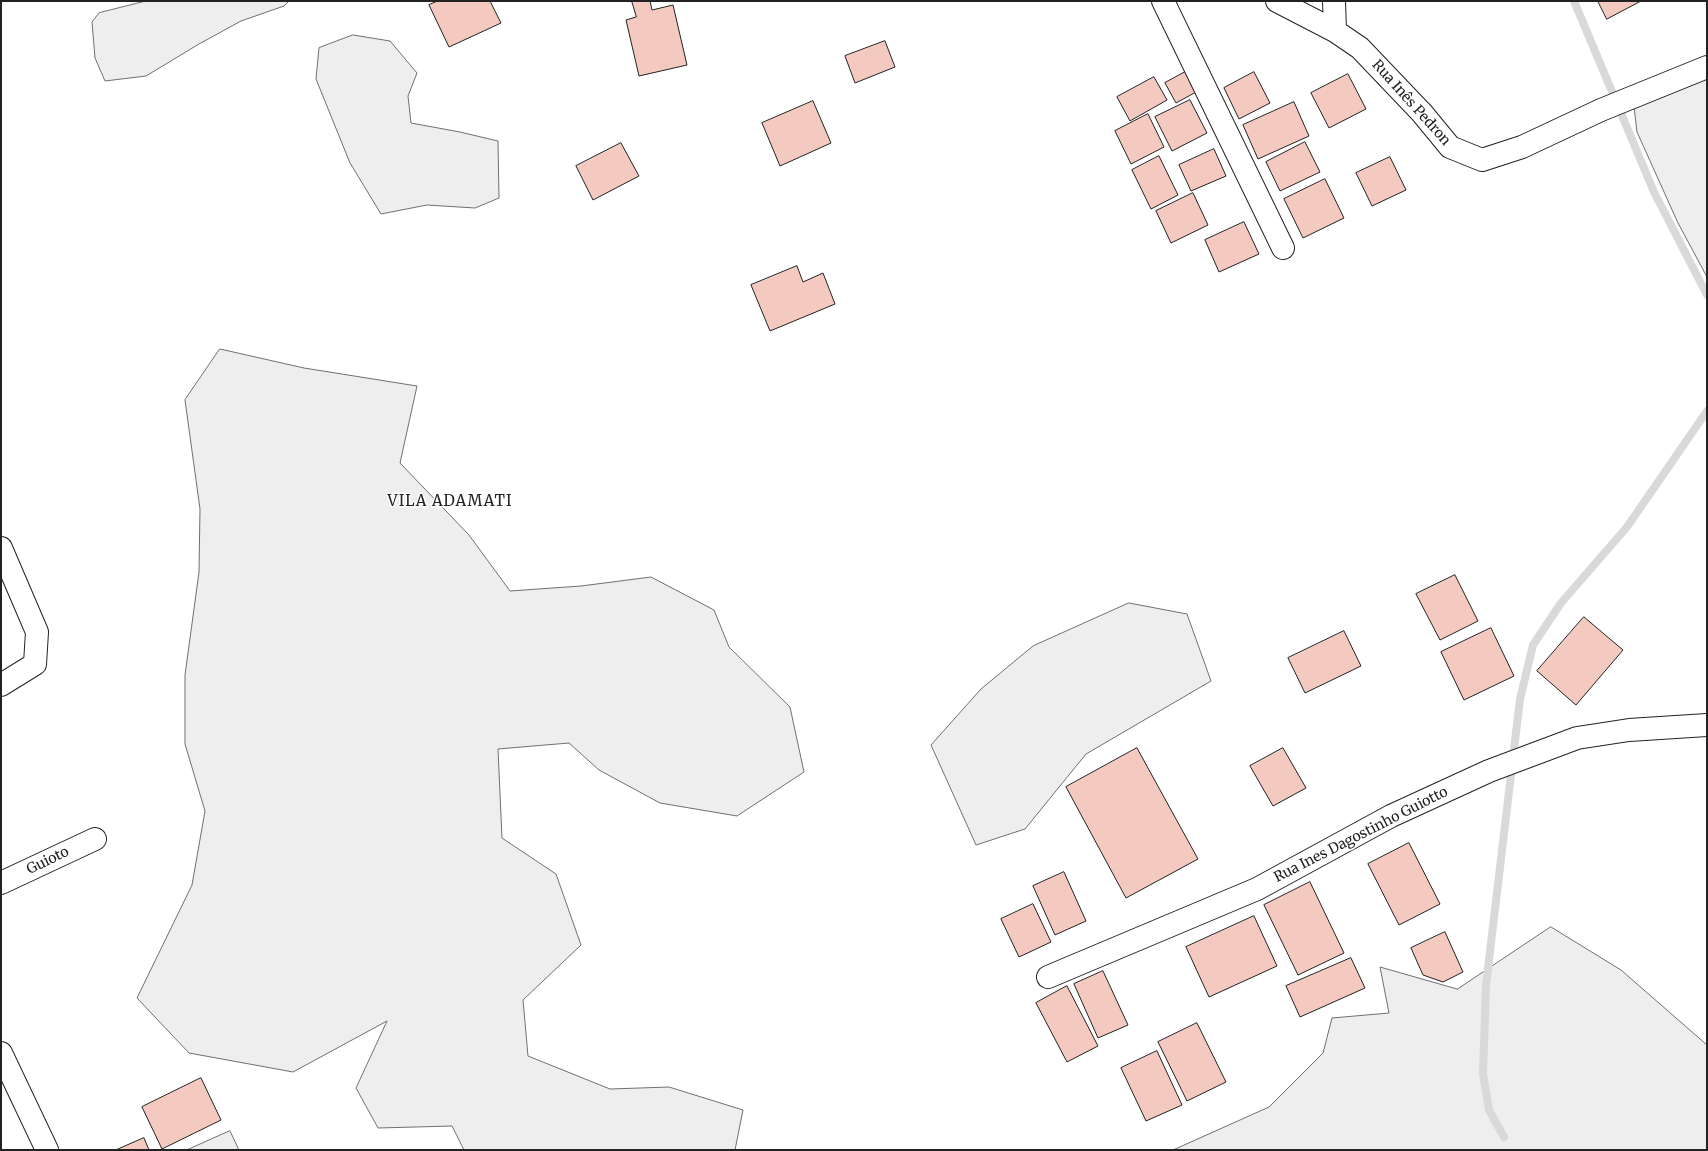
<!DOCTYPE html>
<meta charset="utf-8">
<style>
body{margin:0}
#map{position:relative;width:1708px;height:1151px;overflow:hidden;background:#fff;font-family:Merriweather,serif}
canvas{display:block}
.frame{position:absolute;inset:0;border:2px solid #222;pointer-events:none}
</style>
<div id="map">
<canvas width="1708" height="1151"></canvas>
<div class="frame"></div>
</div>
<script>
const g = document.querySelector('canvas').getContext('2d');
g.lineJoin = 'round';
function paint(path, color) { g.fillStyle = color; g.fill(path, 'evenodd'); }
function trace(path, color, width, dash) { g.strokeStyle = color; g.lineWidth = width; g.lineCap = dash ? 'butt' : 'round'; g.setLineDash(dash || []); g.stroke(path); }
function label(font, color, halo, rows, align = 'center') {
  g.font = font + ' Merriweather,serif'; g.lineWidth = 3; g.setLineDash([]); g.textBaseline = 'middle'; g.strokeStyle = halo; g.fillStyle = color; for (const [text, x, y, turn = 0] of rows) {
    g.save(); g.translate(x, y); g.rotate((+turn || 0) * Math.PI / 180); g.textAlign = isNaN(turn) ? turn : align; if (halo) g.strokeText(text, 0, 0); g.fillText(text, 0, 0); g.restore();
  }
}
const green = new Path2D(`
 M146,1H289L284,6L241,21L199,44L146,76L105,81L95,58L92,22L99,13Z
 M353,35L390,41L417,73L408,96L411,123L460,132L498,141L499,198L475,208L427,205L381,214L350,163L316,79L319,48Z
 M1707,74V277L1678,223L1637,132L1634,107Z
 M220,349L304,368L417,386L400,463L469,535L510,591L581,586L651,577L714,610L729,647L790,707L804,772L737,816L660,803L599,770L569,743L498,749L502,838L556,874L581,945L523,1000L528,1056L610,1089L669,1087L743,1110L735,1150H464L452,1126L378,1128L356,1088L387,1021L293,1072L189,1053L137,998L192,885L205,811L185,744V675L199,572L200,509L185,400Z
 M1129,603L1187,614L1211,681L1086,754L1025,829L976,845L931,745L981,689L1033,646Z
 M1551,927L1621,970L1707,1045V1150H1173L1269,1107L1323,1053L1332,1018L1389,1013L1380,967L1457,989Z
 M230,1131L239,1150H187Z`);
paint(green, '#eee');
trace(green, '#6f6f6f', 1);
trace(new Path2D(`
 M1574,1L1654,192L1707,295
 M1504,1137L1489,1110L1483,1074L1486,985L1520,699L1533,645L1561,603L1627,527L1707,411`), '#d9d9d9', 8);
const building = new Path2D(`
 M438,1H490L501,23L449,47L429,5Z
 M632,1H650L652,10L673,5L687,65L639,76L626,20L636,17Z
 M1598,1H1641L1607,19Z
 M885,41L895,67L855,83L845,56Z
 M1187,71L1198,91L1176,103L1165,83Z
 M1254,72L1270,103L1239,119L1224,88Z
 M1348,74L1366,109L1329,128L1311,93Z
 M1154,77L1167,100L1130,121L1117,97Z
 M1190,100L1207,133L1172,151L1155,117Z
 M813,101L831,143L780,166L762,123Z
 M1294,102L1309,136L1258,159L1243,125Z
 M1148,114L1164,147L1131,164L1115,131Z
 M1305,142L1320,172L1280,191L1266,162Z
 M621,143L639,176L593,200L576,166Z
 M1214,149L1226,176L1191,191L1179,165Z
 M1159,156L1178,195L1151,209L1132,170Z
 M1390,157L1406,190L1372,206L1356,173Z
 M1325,179L1344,218L1303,238L1284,199Z
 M1193,193L1208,225L1171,243L1156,211Z
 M1244,222L1259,254L1219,272L1205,240Z
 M797,266L803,282L823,273L835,304L770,331L751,285Z
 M1455,575L1478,621L1440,640L1416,594Z
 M1584,617L1623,650L1576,705L1537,671Z
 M1491,628L1514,676L1464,700L1441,652Z
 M1344,631L1361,666L1305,693L1288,658Z
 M1137,748L1198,859L1126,898L1066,787Z
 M1283,748L1306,788L1273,806L1250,766Z
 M1409,843L1440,904L1399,925L1368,864Z
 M1064,872L1086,921L1055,935L1033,886Z
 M1310,882L1344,953L1298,975L1264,905Z
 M1033,904L1051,942L1019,957L1001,919Z
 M1254,916L1277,966L1209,997L1186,947Z
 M1445,932L1463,972L1443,982L1423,975L1411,948Z
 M1351,958L1365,988L1300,1017L1286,986Z
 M1103,971L1128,1025L1098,1038L1074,984Z
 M1067,986L1098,1046L1067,1062L1036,1003Z
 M1197,1023L1226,1082L1187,1101L1158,1042Z
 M1157,1051L1182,1105L1146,1121L1121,1068Z
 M201,1078L221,1120L162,1149L142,1107Z
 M144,1138L149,1150H116Z`);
paint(building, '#f3c9c0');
trace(building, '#222', 1);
const minor = new Path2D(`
 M1163,1L1283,248
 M1277,1L1335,31L1360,48L1422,113L1450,147L1482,160L1522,147L1601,110L1707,67
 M1334,1L1335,31
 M1,548L37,632L35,664L1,685
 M1,883L95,839
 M1048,977L1257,889L1391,816L1489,771L1577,738L1629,730L1707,725
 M1,1053L47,1150`);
trace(minor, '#222', 24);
trace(minor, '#fff', 22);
label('14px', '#222', '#fff', [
 ["Rua Inês Pedron",1411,103,48],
 ["Rua Ines Dagostinho Guiotto",1361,835,-27],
 ["Guioto",48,861,-26]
]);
g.letterSpacing = '1px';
label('15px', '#222', '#fff', [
 ["VILA ADAMATI",450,502]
]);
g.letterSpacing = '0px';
</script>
